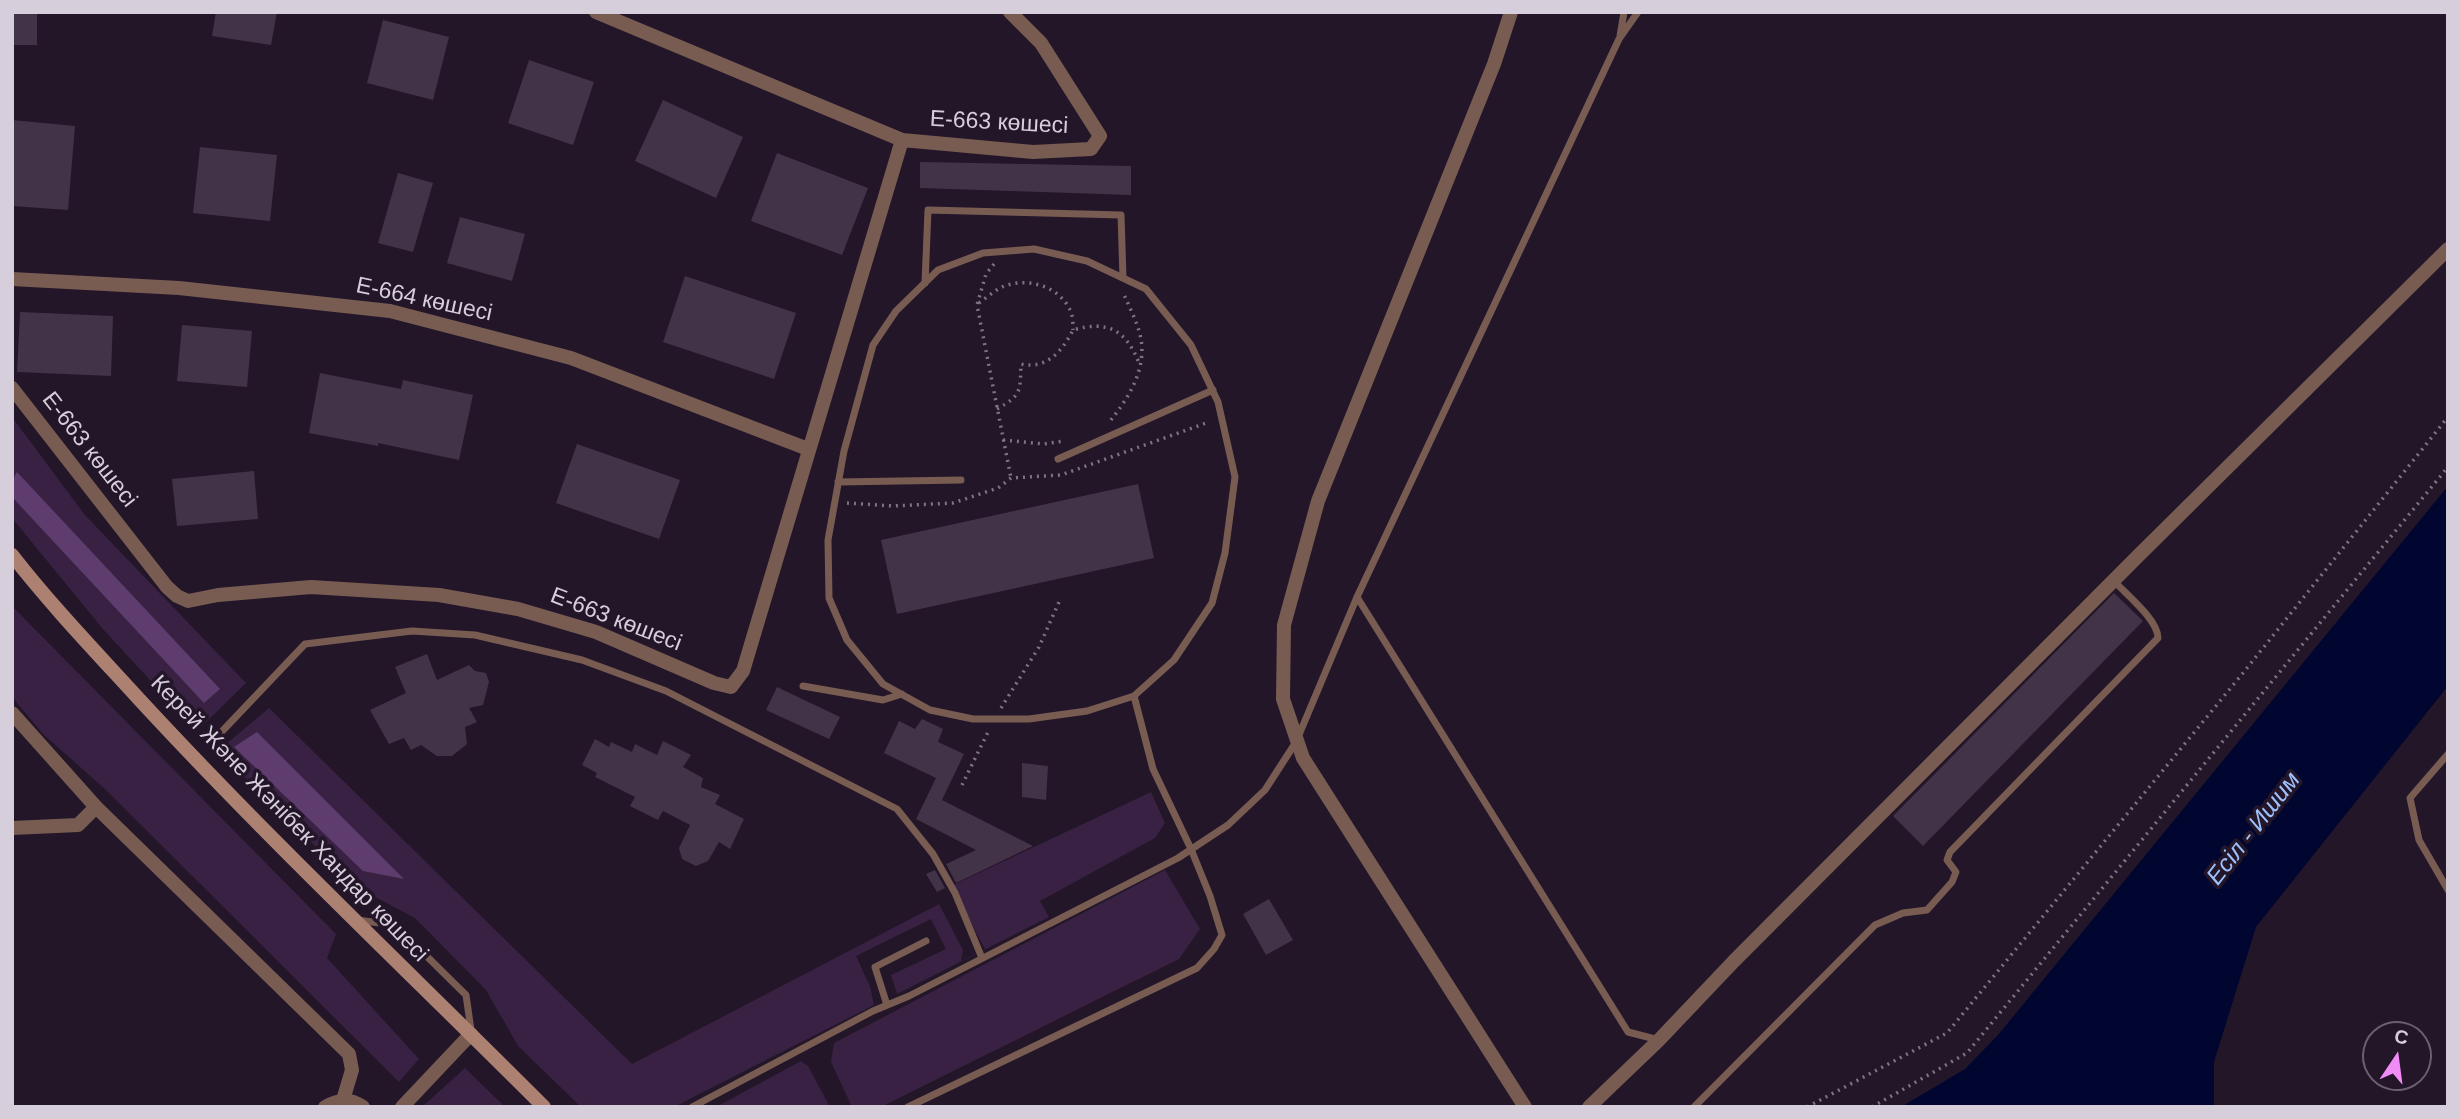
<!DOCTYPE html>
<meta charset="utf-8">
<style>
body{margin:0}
#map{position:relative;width:2460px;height:1119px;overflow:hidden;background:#231629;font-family:Arial,sans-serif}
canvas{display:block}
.frame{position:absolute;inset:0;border:14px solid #d6cedb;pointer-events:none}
.north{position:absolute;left:2362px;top:1021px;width:70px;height:70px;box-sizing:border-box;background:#231629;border:2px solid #6b6070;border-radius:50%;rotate:13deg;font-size:19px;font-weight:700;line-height:28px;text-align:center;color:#d6cedb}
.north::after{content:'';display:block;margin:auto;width:24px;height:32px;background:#f18bf5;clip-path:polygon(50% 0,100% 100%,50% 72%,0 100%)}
</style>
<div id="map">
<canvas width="2460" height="1119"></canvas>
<div class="frame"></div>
<div class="north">С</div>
</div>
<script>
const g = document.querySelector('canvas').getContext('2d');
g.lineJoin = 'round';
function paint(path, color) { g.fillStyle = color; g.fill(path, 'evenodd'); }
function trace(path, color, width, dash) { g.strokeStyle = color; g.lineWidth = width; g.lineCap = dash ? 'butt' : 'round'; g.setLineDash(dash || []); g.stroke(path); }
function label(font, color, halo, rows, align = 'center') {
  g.font = font + ' Arial,sans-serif'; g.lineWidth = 7; g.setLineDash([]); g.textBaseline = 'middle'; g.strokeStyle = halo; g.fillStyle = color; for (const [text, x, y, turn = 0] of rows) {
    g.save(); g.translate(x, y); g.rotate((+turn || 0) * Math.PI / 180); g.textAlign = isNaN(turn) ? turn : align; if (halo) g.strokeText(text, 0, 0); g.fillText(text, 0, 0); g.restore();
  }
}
paint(new Path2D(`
 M12,417L85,515L246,683L197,731L102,628L12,518Z
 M12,606L336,934L327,958L419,1059L399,1082L106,790L43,734L12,697Z
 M269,708L632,1064L939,904L963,950L961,961L985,949L951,886L1151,792L1165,823L1155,838L1040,901L1049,917L897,994L891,975L946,949L931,919L856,956L870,986L874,1005L674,1107H581L518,1046L486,990L415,918L358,888L218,751Z
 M1165,870L1200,929L1179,959L881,1107H852L831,1062L834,1043Z
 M801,1061L808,1066L830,1107H716Z
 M465,1068L505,1107L423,1106Z`), '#382142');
paint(new Path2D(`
 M17,472L220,689L204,703L12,497V481Z
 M257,732L404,879L363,871L234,747Z`), '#5e3d6e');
paint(new Path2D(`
 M2448,486V686L2256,927L2214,1062V1107H1901L1965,1069L1998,1035Z`), '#000630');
paint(new Path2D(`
 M12,12H37V45H12Z
 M216,12H277L271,45L212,36Z
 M383,20L449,37L433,100L367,83Z
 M529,60L594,82L573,145L508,123Z
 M663,100L743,137L716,198L635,161Z
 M12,120L75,126L68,210L12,206Z
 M200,147L277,155L270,221L193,213Z
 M777,153L868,188L842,255L751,221Z
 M920,162L1131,166V195L920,188Z
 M398,173L433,183L413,252L378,243Z
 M460,217L525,234L512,281L447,263Z
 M685,276L796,313L774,379L663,342Z
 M20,312L113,316L111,376L17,372Z
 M182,325L252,331L247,387L177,381Z
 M320,373L401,389L403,380L473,395L459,460L378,443V446L309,433Z
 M577,444L680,480L659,539L556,503Z
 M254,471L258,519L177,526L172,479Z
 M1138,484L1154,558L897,614L881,540Z
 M2114,593L2143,621L1923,846L1893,816Z
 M427,654L437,680L469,665L475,671L486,673L489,682L483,705L469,708L477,722L465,727L467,744L452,756H437L421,745L411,750L404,738L389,744L370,710L406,693L395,667Z
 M777,687L840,717L829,739L766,710Z
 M922,719L943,729L938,742L964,754L942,800L1033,846L956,883L946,864L976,850L916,819L936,778L884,753L899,721L915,729Z
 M595,739L609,747L611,742L632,752L635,744L657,755L663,741L691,755L683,767L703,778L701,787L720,795L715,804L744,819L730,849L719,842L708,861L696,866L682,859L679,848L690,825L663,811L658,820L630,806L635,797L595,777L597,773L582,765Z
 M1022,763L1048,766L1046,800L1022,797Z
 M935,870L945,888L937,892L926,874Z
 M1269,899L1293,940L1266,955L1243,914Z`), '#433348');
trace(new Path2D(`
 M994,264L986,274L977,305L1011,478
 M979,303C986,298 994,291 1002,287C1025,277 1057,285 1069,308C1073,314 1073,323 1073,330
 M997,409C1022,395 1020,391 1021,364C1047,370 1063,350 1073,330C1108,320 1126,330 1139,363
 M1111,420C1129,397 1146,370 1141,339C1138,323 1129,307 1123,292
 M1003,440L1044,444L1064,441
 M847,503L893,506L953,503L998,488L1011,478L1061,475L1209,422
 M1001,708L1039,647L1059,602
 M962,785L989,730
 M1807,1107L1947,1033L2243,673L2448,417
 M1872,1107L1967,1053L2448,467`), '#7e7484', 3.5, [2, 5]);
trace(new Path2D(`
 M1620,36L1624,12
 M1034,249L1087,261L1146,289L1191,345L1218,402L1235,477L1225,553L1212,603L1174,660L1134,696L1087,711L1029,719H973L930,710L883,684L847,640L829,598L828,540L844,451L873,345L896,311L938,270L983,253Z
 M925,283L928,210L1121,215L1123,278
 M1058,459L1213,390
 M838,482L961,480
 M1357,597L1628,1032L1659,1040
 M803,686L883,700L902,694
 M210,744L305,644L412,631L475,635L582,660L666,691L897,809L933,854L955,893L982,958
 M2448,754L2410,798L2419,840L2448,890
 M357,920L395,925L466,995L471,1030
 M887,1005L875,967L926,941
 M692,1107L873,1011L909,996L1178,858L1228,825L1265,790L1296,742L1357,597L1619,39L1638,12
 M908,1107L1197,968L1214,949L1222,935L1210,896L1191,849L1153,769L1134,696
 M1694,1107L1875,925L1903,913L1927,910L1952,882L1956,872L1947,860L1950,852L2158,638C2158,620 2127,595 2115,582`), '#785c52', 7);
trace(new Path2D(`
 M596,12L902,140L1033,152L1091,149L1100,136L1041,43L1010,12
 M1511,12L1494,64L1318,501L1284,625L1283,699L1303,758L1525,1107
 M12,279L179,288L390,311L571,358L808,449
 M12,388L167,587L177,596L188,601L218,595L311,587L439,595L518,609L596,632L714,683L731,687L743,671L902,140
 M12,713L96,807L349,1054L352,1070L343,1100
 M12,828L78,825L96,807
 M325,1107C339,1099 349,1098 363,1107
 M402,1107L471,1034
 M1589,1107L1659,1040L1734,961L2141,553L2448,249`), '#785c52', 14);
trace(new Path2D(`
 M12,555C51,605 95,651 138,698C268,839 408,971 544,1107`), '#ad8171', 14);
label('23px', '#d6cedb', '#231629', [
 ["Е-663 көшесі",999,123,3],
 ["Е-664 көшесі",424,300,12],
 ["Е-663 көшесі",89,450,52],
 ["Е-663 көшесі",616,620,21],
 ["Керей Және Жәнібек Хандар көшесі",289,819,46]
]);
label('italic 24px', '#9ec1fd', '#231629', [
 ["Есіл - Ишим",2254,829,-52]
]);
</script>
